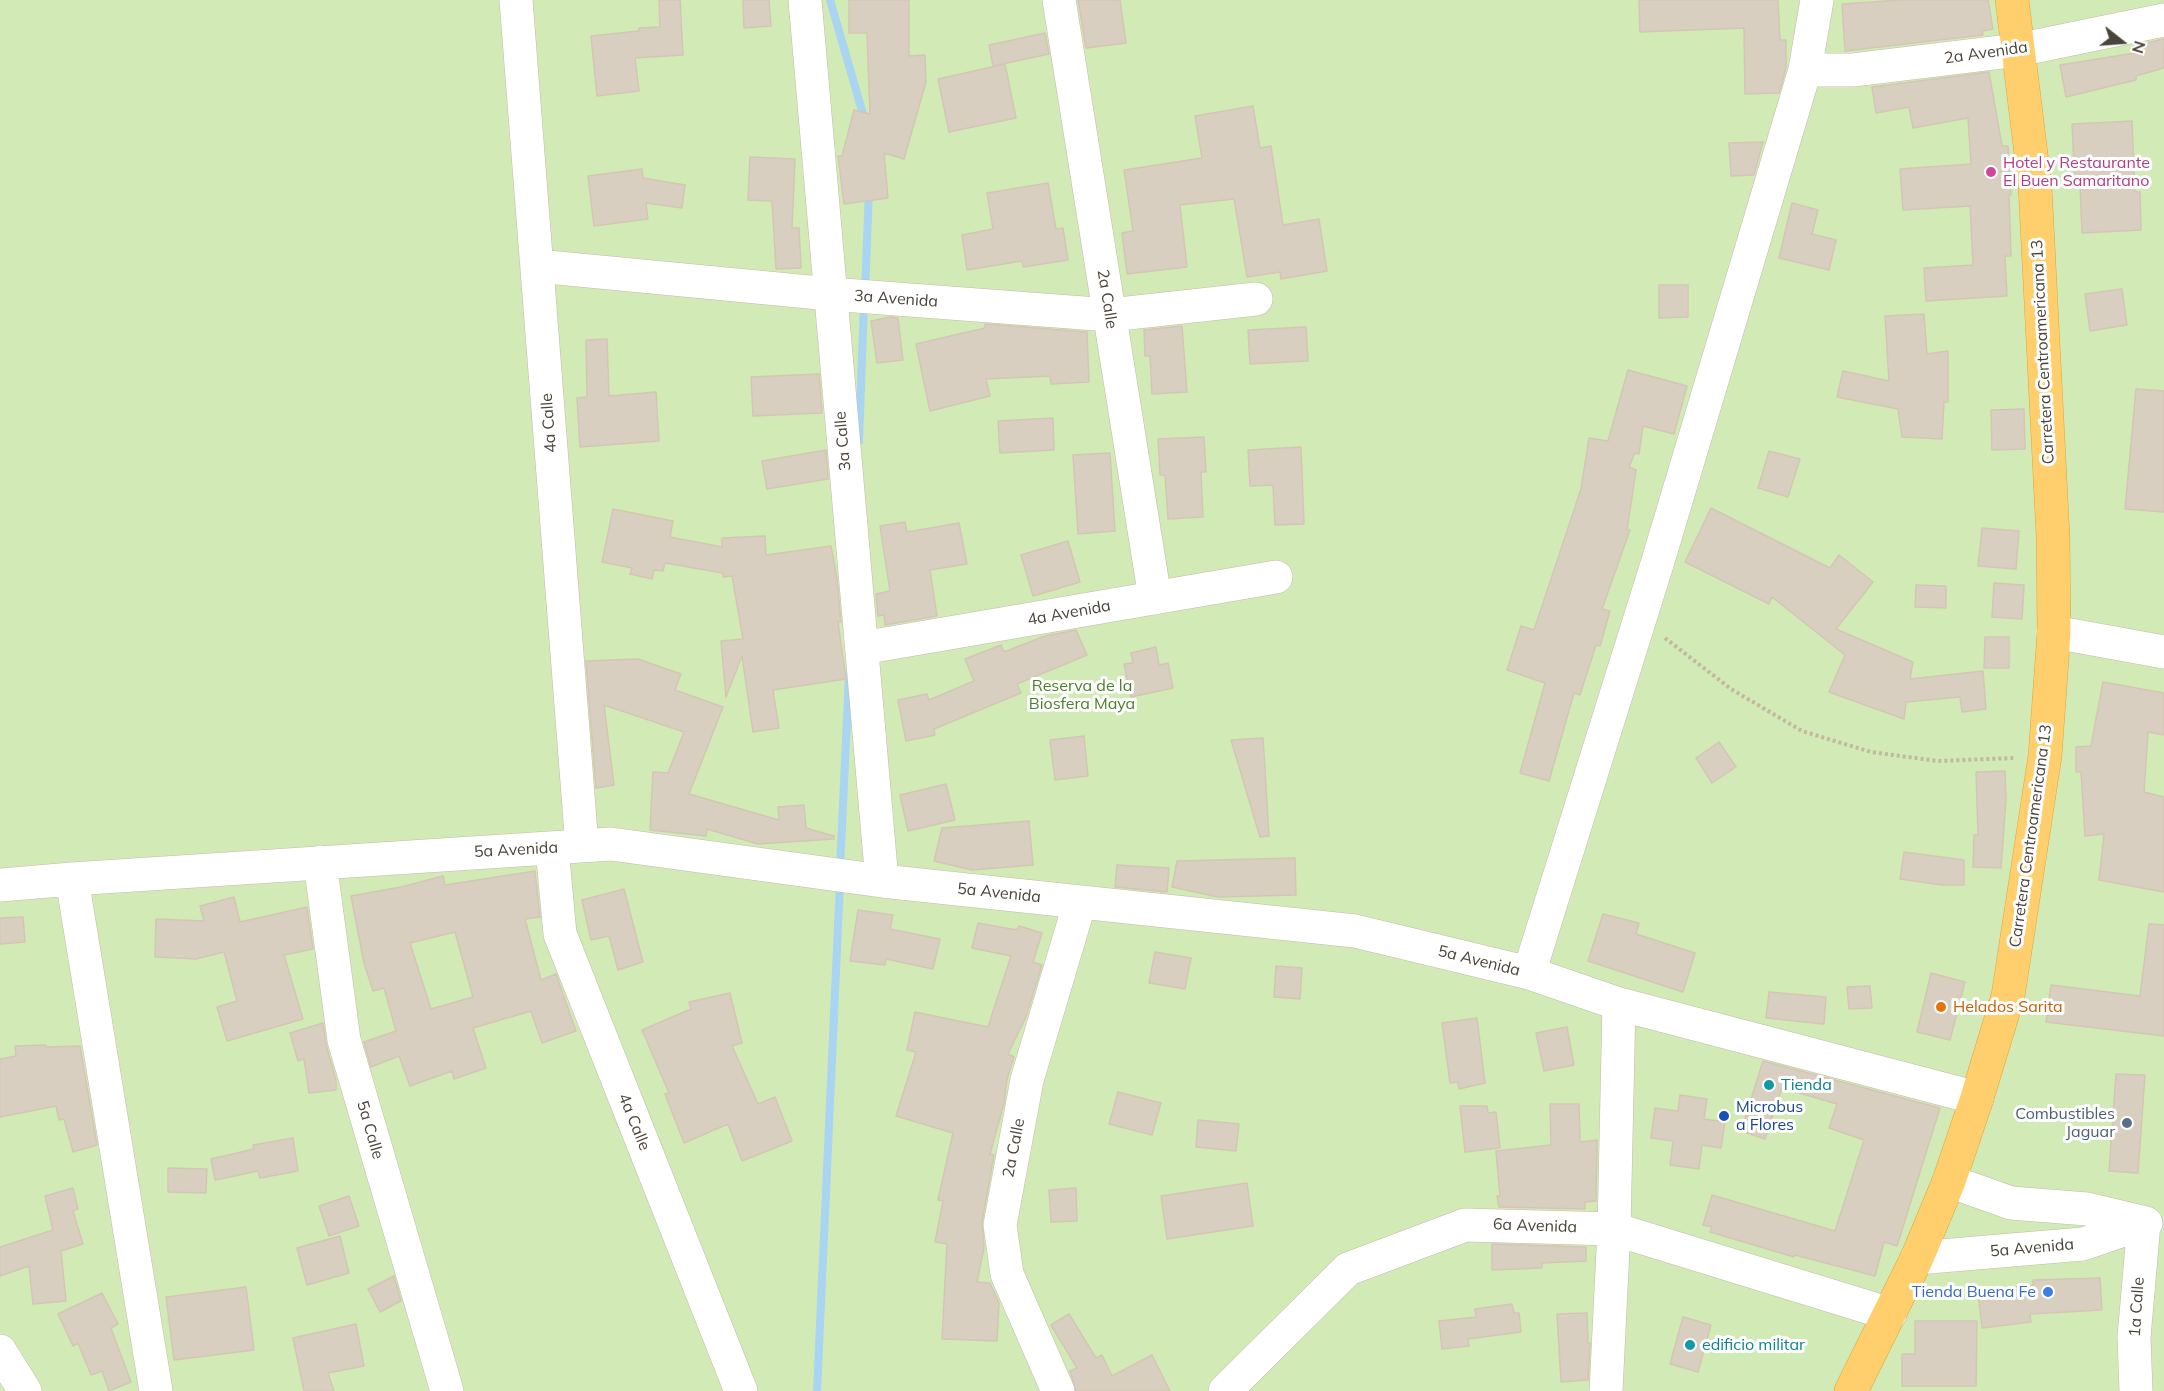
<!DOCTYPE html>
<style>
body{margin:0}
#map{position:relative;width:2164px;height:1391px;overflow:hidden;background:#f6f3ec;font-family:Mulish,sans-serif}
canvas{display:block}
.north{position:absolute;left:2092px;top:12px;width:60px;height:60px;-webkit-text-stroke:4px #fff;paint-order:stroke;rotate:107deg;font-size:16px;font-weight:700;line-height:24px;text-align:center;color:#4b4439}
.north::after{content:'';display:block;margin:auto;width:21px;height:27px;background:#4b4439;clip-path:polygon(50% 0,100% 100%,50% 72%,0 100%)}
</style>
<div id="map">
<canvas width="2164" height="1391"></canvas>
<div class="north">N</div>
</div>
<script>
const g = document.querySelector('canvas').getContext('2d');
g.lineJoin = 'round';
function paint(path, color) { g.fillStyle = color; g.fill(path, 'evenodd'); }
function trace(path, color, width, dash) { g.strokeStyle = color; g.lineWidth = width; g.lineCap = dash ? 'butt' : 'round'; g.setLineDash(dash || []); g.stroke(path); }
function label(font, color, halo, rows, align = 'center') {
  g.font = font + ' Mulish,sans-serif'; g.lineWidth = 6; g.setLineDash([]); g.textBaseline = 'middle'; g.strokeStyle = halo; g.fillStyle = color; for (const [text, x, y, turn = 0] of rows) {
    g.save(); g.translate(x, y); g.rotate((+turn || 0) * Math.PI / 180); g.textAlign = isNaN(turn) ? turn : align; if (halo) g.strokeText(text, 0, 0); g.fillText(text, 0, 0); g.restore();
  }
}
paint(new Path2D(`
 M0,0H2164V1391H0Z`), '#d2eab5');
trace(new Path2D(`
 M830,0L865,121
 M865,291L869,190
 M859,441L864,304
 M840,869L849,675
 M817,1391L840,882`), '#a9d4f2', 8);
const building = new Path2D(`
 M659,0H680L683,55L635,58L639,91L597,96L591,36L639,31V28L660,27Z
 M743,0H769L771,26L744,28Z
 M849,0H909V56L925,55L926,82L904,159L884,153L888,198L844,204L838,156H842L854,110L870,114L867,33H849Z
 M1078,0H1120L1126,43L1086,48Z
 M1639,0H1778L1780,40H1786V68L1779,93L1745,94L1744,28L1640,32Z
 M1901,0H1988L1993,29L1982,31L1983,35L1845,51L1842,4Z
 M1045,33L1049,54L993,66L989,45Z
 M2164,39V68L2136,76V80L2066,97L2060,65L2135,53L2133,46Z
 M1005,64L1016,118L949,132L938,79Z
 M1989,72L2002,146H2008L2011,195H2009L2011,256H2005L2007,296L1926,301L1924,268L1973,265L1970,206L1903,210L1900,169L1971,164L1968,118L1913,128L1909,107L1876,113L1872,87Z
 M1253,106L1260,148L1271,146L1283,225L1319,219L1327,271L1281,279L1280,272L1247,277L1234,199L1180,205L1187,267L1127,274L1122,233L1133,231L1124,170L1202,158L1195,116Z
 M2132,121L2135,192H2140L2141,230L2082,233L2080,186L2075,187L2072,124Z
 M1763,142L1754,175L1731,176L1729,143Z
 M750,157L795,159L792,228H799L801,268L776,269L772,201L748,200Z
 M642,169L643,178L685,185L682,208L646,203L648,219L594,226L588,176Z
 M1048,183L1056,229L1063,228L1068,260L1023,267L1022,261L967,270L962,235L993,229L987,193Z
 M1792,203L1818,210L1812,234L1836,240L1829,270L1779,258Z
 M1659,285H1688V317L1659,318Z
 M2122,289L2127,325L2090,331L2085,294Z
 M1924,314L1927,354L1948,351V402H1944L1942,439L1902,437L1898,409L1837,397L1843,371L1889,381L1885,316Z
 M891,317L898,318L903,360L877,363L871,321Z
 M985,324L1087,332L1089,382L1051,384L1050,376L986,379L990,396L930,411L916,344L985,328Z
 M1182,326L1187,392L1152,394L1150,356H1145L1144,330Z
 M1306,327L1308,361L1250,364L1248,330Z
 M607,339L609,396L656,392L659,441L580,447L577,398L587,397L586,340Z
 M1628,370L1687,386L1674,434L1643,426L1639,454L1635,453L1629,467L1636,470L1627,530H1630L1602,609L1610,611L1600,646L1596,645L1580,695L1574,693L1549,781L1520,773L1545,683L1507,670L1521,626L1534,630L1581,489L1589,438L1608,441Z
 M819,374L822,413L753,416L751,377Z
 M2136,389L2164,391V512L2125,509Z
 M2024,409L2025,449L1992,450L1991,410Z
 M1053,418L1054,450L1000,453L998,421Z
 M1204,437L1206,472H1201L1203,517L1168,519L1165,475H1160L1158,439Z
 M1301,447L1304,524L1275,525L1273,485L1250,486L1248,450Z
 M826,450L828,479L767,489L762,461Z
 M1769,451L1800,459L1788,497L1758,488Z
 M1110,453L1115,531L1078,534L1073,455Z
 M1711,508L1830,568L1839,555L1873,582L1836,629L1913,662L1910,679L1983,671L1986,709L1962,712L1960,697L1906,702L1904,719L1829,692L1845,655L1772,597L1769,604L1685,562Z
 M613,509L673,521L670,537L722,547V538L765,536L766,555L831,546L837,579L841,622H838L846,679L773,690L779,728L753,732L742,656L726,697L721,641L743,639L732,576L723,577V573L665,563L663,571L654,570L652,579L630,574L632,568L602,562Z
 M905,522L907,532L959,523L967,564L930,570L937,616L885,625L884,615L878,616L876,594L890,591L880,526Z
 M1982,528L2019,531L2016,569L1978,566Z
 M1068,541L1080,582L1033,596L1021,555Z
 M1994,583L2024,585L2022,619L1992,617Z
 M1916,585L1946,586V608L1915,607Z
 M1076,630L1087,655L1017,684L1021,693L934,729L935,735L906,741L898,700L927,694L929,700L974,681L965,659L1001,645L1004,652L1045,636Z
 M1985,637H2009V668H1984Z
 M1156,647L1159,665L1168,663L1173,688L1131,697L1124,664L1133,663L1131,653Z
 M638,659L681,674L675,690L723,707L689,794L779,820L778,807L804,805L806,828L834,836V839L758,844L707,829L706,836L650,830L653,772L668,773L684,732L604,705L614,785L596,788L586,661Z
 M2103,682L2164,693V735L2148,732L2144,792L2164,797V892L2099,880L2104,834L2085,836L2081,772H2076V747L2091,746Z
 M1084,736L1088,776L1055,780L1050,740Z
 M1263,738L1269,836L1260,837L1231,740Z
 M1719,742L1736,767L1712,783L1696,758Z
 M2005,771L2006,799L2001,868L1973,867L1974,835H1978L1976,772Z
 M946,784L955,820L908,831L900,795Z
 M1029,821L1033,865L972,870L934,861L942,828Z
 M1904,852L1964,860V885H1942L1900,879Z
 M1295,858L1296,895L1218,897L1172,887L1177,861Z
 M1117,865L1169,868L1167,892L1115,887Z
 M535,871L540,917L525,919L541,980L556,974L576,1031L542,1043L531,1011L473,1028L486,1068L454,1079L452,1071L410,1086L399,1056L371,1067L364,1042L396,1031L384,988L373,991L364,963L351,896L401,887L443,876L445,885ZM455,932L473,997L431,1009L410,943Z
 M624,889L643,962L618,970L609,936L591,940L582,900Z
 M234,897L240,922L307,907L313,949L284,955L303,1019L227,1041L217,1007L237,1001L224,952L196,959L155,957L156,919L204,921L200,906Z
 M858,910L893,915L890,929L940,939L933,969L886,959L885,965L850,961Z
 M1603,914L1639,923L1636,934L1695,953L1683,992L1588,961Z
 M23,917L25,942L0,944V918Z
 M978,923L1017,930L1019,926L1042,933L1033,962L1042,965L1026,1017L1008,1054L1014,1057L1007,1079L1004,1103L990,1154L994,1155L982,1222L984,1248L977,1282L990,1283L999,1303L997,1341L942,1339L947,1244L935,1242L943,1201L938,1200L953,1133L896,1116L916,1052L907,1050L915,1012L988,1027L1011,956L972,948Z
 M2149,924L2164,925V1036L2046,1022L2051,985L2140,996Z
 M1155,952L1191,958L1185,989L1149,983Z
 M1276,966L1302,968L1300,999L1274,997Z
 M1931,973L1965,982L1950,1040L1917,1032Z
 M1870,986L1872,1008L1849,1009L1847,987Z
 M1769,992L1826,997L1824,1024L1766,1018Z
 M730,993L742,1043L732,1046L758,1104L775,1097L792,1141L742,1161L728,1124L684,1143L665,1094L669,1093L642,1030L691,1009L689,1002Z
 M1477,1018L1485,1083L1459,1089L1458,1082L1450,1083L1442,1023Z
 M323,1023L326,1045L336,1080V1090L309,1093L304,1059L298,1061L290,1033Z
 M1567,1027L1574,1065L1544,1071L1536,1033Z
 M46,1045V1047L80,1046L97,1145L73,1152L64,1119L59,1120L56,1106L0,1117V1059L16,1056L15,1046Z
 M1763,1061L1940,1108L1897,1246L1884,1242L1875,1276L1795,1255L1794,1257L1710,1232L1712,1227L1703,1225L1712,1195L1835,1231L1864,1140L1829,1128L1837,1104L1782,1088L1765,1139L1741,1131Z
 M2116,1074L2145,1075L2138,1173L2109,1171Z
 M1118,1092L1161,1103L1152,1135L1109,1124Z
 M1680,1095L1707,1099L1704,1119L1725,1122L1721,1148L1702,1145L1699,1169L1670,1165L1673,1141L1651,1138L1655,1108L1678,1111Z
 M1550,1104H1579L1580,1142L1597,1140L1596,1201L1585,1202V1209L1499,1207L1497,1196H1500L1496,1151L1551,1145Z
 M1460,1106H1487L1488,1113L1496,1112L1500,1148L1465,1152Z
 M1198,1120L1239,1124L1236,1151L1196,1147Z
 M293,1138L298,1171L260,1178L258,1171L215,1180L211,1159L254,1149L253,1145Z
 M168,1168L207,1169L206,1193L168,1192Z
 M1247,1183L1253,1226L1167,1239L1161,1196Z
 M73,1188L78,1209L73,1211L83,1244L61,1251L66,1301L33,1304L29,1266L0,1276V1247L53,1230L45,1196Z
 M1076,1188L1077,1221L1051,1222L1049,1190Z
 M349,1196L359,1226L329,1236L319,1206Z
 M340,1236L349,1273L307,1285L297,1248Z
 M1492,1244L1586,1247V1261L1542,1263V1268L1492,1270Z
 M394,1276L401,1301L380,1312L368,1289Z
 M2100,1278L2102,1310L2030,1314L2031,1322L1982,1328L1978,1292L2033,1285V1280Z
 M246,1287L254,1350L174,1360L166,1297Z
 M102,1293L118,1324L111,1328L131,1382L109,1391L102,1371L91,1375L78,1343L73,1346L58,1314Z
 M1512,1304L1514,1313H1519L1521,1332L1468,1339L1469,1346L1442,1349L1439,1321L1476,1317L1475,1309Z
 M1587,1313L1588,1343H1590L1588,1380L1561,1382L1557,1314Z
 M1069,1314L1096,1358L1102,1355L1112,1376L1152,1355L1170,1391H1076L1070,1371L1077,1368L1051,1325Z
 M1683,1317L1711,1325L1698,1372L1670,1364Z
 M1915,1321H1977L1976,1386H1902V1354H1915Z
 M356,1324L364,1366L328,1373L334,1391H304L293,1338Z`);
paint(building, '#d8cfc1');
trace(building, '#d3c7b4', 1.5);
const minor = new Path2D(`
 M516,0L582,846
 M805,0L882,881
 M1059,0L1155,598
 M1805,70H1853L2018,50L2164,20
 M537,266L830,294L1110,315L1256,299
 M2054,632L2164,652
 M862,648L1276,577
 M552,848L560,934L741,1391
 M320,862L344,1040L447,1391
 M72,879L156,1391
 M0,885L72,879L611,844L882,881L1355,931L1529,973L1619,1004L1977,1098
 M1529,973L1658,561L1805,70L1817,0
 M1949,1181L2011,1203L2087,1209L2146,1223
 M1917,1258L2083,1244L2144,1223
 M0,1351L25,1391
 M1058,1391L1007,1274L1000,1225L1027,1080L1080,902
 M1225,1391L1348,1269L1465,1225L1614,1229L1890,1314
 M1606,1391L1614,1229L1619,1004
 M2136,1391L2134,1337L2144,1223`);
const highway = new Path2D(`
 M1851,1391L1917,1258L1949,1181L1977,1098L2008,996L2045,756L2054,632L2053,536L2035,186L2012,0`);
trace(minor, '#c2bbae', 34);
trace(highway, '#e0a43c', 34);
trace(new Path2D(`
 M1665,638L1731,689L1802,731L1871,752L1938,761L2014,758`), '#c4b79f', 4, [3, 3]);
trace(minor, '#fff', 33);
trace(highway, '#ffcf6e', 33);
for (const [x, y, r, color] of [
 [1991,172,6,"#d1479c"],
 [1941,1007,6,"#e8710a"],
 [1769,1085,6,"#0f9aa8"],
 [1724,1116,6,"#1a4fb4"],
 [2127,1123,6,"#5c6f8a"],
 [2048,1292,6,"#3f7fe0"],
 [1690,1345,6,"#0f9aa8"]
]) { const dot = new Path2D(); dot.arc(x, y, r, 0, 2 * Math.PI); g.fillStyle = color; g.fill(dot); trace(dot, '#fff', 2); }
label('16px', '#4b4439', '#fff', [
 ["2a Avenida",1986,53,-8],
 ["3a Avenida",896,299,4],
 ["2a Calle",1107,299,81],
 ["Carretera Centroamericana 13",2043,352,-93],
 ["4a Calle",549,423,-94],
 ["3a Calle",843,441,-95],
 ["4a Avenida",1069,613,-10],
 ["Carretera Centroamericana 13",2031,836,-82],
 ["5a Avenida",516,850,-3],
 ["5a Avenida",999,893,6],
 ["5a Avenida",1479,961,14],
 ["4a Calle",634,1122,68],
 ["5a Calle",370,1130,74],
 ["2a Calle",1014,1148,-79],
 ["6a Avenida",1535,1226,2],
 ["5a Avenida",2032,1248,-5],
 ["1a Calle",2137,1307,-86]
]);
label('16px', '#b23c85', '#fff', [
 ["Hotel y Restaurante",2003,163],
 ["El Buen Samaritano",2003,181]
], 'left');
label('16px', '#4a7f2a', '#fff', [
 ["Reserva de la",1082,686],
 ["Biosfera Maya",1082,704]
]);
label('16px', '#c56008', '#fff', [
 ["Helados Sarita",1953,1007]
], 'left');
label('16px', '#0d838f', '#fff', [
 ["Tienda",1781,1085],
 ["edificio militar",1702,1345]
], 'left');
label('16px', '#164399', '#fff', [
 ["Microbus",1736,1107],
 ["a Flores",1736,1125]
], 'left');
label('16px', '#4e5e75', '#fff', [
 ["Combustibles",2115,1114],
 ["Jaguar",2115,1132]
], 'right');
label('16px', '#366cbe', '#fff', [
 ["Tienda Buena Fe",2036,1292]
], 'right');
</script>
